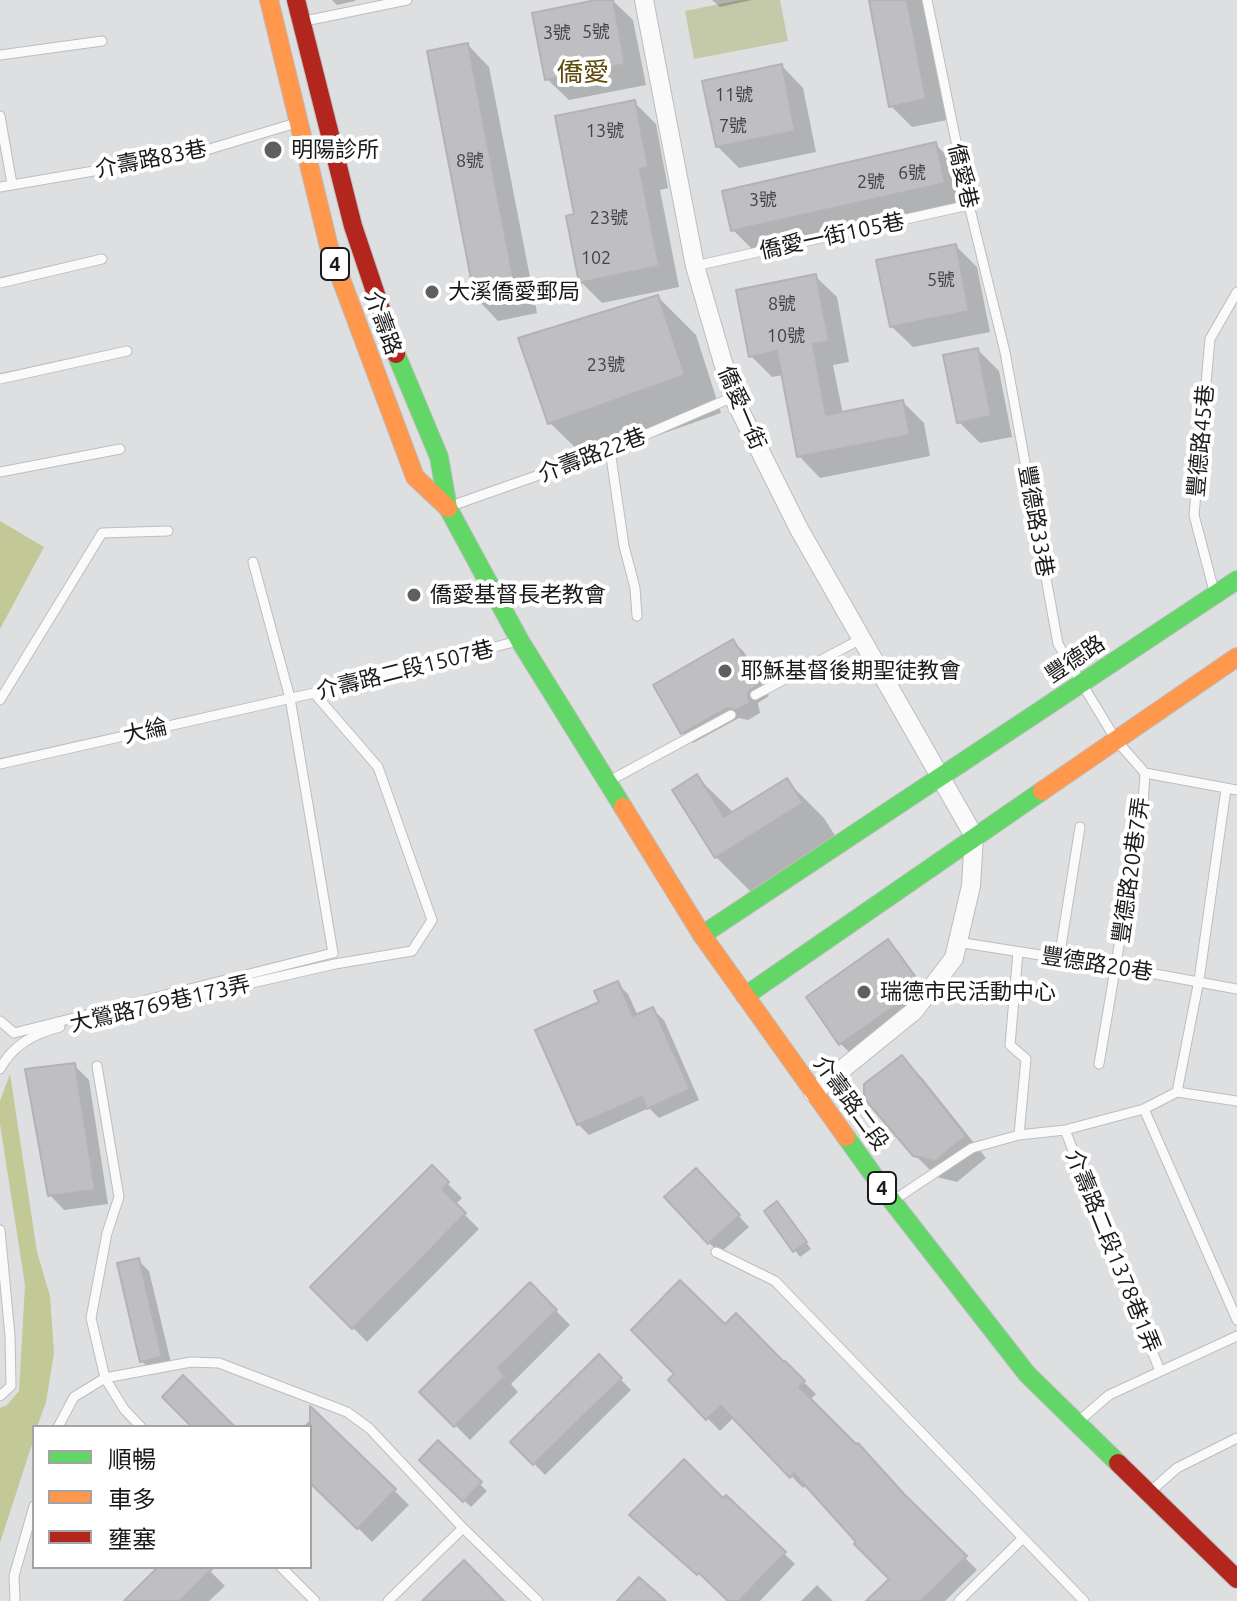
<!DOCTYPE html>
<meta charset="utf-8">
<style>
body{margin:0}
#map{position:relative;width:1237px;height:1601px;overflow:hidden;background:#dddfe1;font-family:Ubuntu,"Noto Sans TC",sans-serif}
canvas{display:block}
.legend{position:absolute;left:32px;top:1425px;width:280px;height:144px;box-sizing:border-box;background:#fff;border:2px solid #a3a3a4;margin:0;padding:10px 14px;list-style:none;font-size:24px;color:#191a1b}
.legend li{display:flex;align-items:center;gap:16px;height:40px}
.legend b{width:40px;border:2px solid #a3a3a4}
</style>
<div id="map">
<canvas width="1237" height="1601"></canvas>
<ul class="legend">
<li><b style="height:10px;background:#63d668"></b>順暢</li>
<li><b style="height:10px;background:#ff974d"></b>車多</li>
<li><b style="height:10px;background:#b3261e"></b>壅塞</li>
</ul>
</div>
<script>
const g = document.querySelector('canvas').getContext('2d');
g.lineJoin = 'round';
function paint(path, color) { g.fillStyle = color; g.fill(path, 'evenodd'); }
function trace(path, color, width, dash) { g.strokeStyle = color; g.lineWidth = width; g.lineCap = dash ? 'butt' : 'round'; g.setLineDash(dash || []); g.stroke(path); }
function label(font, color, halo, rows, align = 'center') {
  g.font = font + ' Ubuntu,"Noto Sans TC",sans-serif'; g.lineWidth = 8; g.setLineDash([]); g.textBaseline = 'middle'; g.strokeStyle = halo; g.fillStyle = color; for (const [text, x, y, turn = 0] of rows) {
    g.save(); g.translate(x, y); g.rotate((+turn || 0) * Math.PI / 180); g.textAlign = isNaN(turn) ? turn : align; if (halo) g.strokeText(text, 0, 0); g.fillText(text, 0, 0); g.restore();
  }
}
paint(new Path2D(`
 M740,0H780L788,41L694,59L685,11Z`), '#c4c9a9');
paint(new Path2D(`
 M0,521L44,547L0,629Z
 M10,1074L37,1252L50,1296L54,1353L46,1402L37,1427H34V1438L0,1543V1408L7,1405L19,1391L25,1285L0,1124V1101Z`), '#c3c897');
paint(new Path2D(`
 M332,0H355V1L337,5Z
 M606,0H612L633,20L646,85L569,100L547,79Z
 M712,0H752L720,7Z
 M871,0H924L947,120L912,127L891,106Z
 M468,45L489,67L537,313L498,321L477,299Z
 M782,66L803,88L816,152L739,168L717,146Z
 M634,102L656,124L668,188L660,190L679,287L602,303L581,282L576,216Z
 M935,144L957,166L965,204L755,252L733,230Z
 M956,246L977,267L990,332L913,347L891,326Z
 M815,276L837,297L849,362L833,365L843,414L903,402L924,423L930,456L820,478L799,456L783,375L772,377L751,356Z
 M658,297L696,335L721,413L588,460L550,423Z
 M978,350L999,371L1012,437L980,443L959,422Z
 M733,641L744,652L769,696L758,703L760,713L748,720L739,718L693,743L682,732Z
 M697,777L734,813L786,780L824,818L839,842L754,895L716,857Z
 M888,941L899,952L929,995L852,1055L841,1044L808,998Z
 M617,983L628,994L638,1016L653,1010L664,1020L699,1100L659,1118L649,1108L589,1135L578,1124L602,1003Z
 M902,1057L923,1079L986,1158L957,1182L937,1177L915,1155Z
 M74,1065L89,1080L108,1204L64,1210L50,1195Z
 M432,1168L462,1198L455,1205L479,1229L367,1342L313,1287Z
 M706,1181L749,1227L720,1253L709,1243Z
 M782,1210L811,1249L800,1257L766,1211Z
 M138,1260L149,1271L172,1367L153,1372L142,1361Z
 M530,1284L570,1325L511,1384L518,1392L470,1440L422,1392Z
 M725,1326L785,1364L816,1394L810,1400L977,1570L945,1601H869L891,1579L858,1542L807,1485L803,1488L734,1417L720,1431L670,1380Z
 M599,1357L631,1390L545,1475L513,1442Z
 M316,1414L409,1505L372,1542L310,1480V1427H303Z
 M438,1443L487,1491L471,1507L422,1460Z
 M726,1497L795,1564L760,1601H731L643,1525L723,1501Z
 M161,1567H206L225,1586L209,1601H126Z
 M817,1585L833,1601H801Z`), '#0003');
const building = new Path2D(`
 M596,0H613L625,64L545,80L532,13Z
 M869,0H907L926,99L889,107Z
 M468,43L516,292L475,300L427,51Z
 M782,64L795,131L716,147L702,81Z
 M635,100L648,167L640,169L659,266L579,283L566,216L574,214L555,116Z
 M936,142L945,183L731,231L722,191Z
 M956,244L969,311L890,327L876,260Z
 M816,274L829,341L813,344L826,415L903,400L910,435L797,457L777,351L749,357L736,290Z
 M658,295L685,375L548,424L518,338Z
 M978,348L991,416L957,423L943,355Z
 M733,639L759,684L748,692V698L751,702L737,710L727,708L681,734L653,685Z
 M697,774L724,817L787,778L803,803L715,858L672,790Z
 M888,939L920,983L912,994L839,1045L806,997Z
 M618,981L633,1016L653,1007L690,1089L647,1109L642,1097L577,1125L535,1030L599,1002L594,991Z
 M902,1055L966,1136L935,1161L913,1156L864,1098V1084Z
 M75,1063L95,1190L48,1196L25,1069Z
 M432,1165L449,1182L442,1189L466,1213L352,1329L310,1287Z
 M696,1168L740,1215L708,1244L664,1197Z
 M777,1201L807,1242L793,1252L764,1211Z
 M139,1258L162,1357L140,1362L117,1263Z
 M680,1280L725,1324L736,1313L784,1362L785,1361L805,1381L799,1387L856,1444L858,1443L904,1494L967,1556L921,1601H866L889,1579L854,1544L856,1542L794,1473L790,1478L721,1406L706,1420L668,1380L674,1374L631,1330Z
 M530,1282L557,1310L498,1368L505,1376L454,1427L419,1392Z
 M599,1354L622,1378L533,1465L510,1442Z
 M183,1375L235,1427H192L162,1397Z
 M310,1406L396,1489L357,1529L310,1483Z
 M438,1440L482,1482L463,1502L419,1460Z
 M684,1459L723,1498L726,1495L786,1552L739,1601H728L699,1573L697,1575L629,1515Z
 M464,1560L504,1601H422Z
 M158,1567H214L180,1601H124Z
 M639,1577L666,1601H617Z`);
paint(building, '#bfbfc1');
trace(building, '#b3b2b4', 2);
const lane = new Path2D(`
 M927,0L969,205L1005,352L1058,644L1116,740L1145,773L1237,790
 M305,21L407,0
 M0,55L102,41
 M0,116L12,184
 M0,187L193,154L296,123
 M695,266L969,205
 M0,283L102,259
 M0,379L127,351
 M610,450L624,546L635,588L637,616
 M0,472L120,449
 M451,506L610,450L733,397
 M1214,591L1194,515L1210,339L1237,292
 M755,695L861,639
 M0,700L102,533L168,531
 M0,764L314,693L514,642
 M611,780L731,715
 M957,942L1117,967L1237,989
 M1018,952L1010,1045L1026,1059L1019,1135
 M1059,959L1080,827
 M0,1021L14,1033L333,953L290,698L253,562
 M86,1021L335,964L412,951L432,920L378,767L314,693
 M1099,1064L1143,804L1145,773
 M97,1066L119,1197L107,1233L91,1318L105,1378L124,1409L141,1427
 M0,1069C12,1046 35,1033 60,1027
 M1177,1092L1199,980L1226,789
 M1177,1092L1237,1101
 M1144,1109L1237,1320
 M1065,1130L1160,1371
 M894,1200L972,1148L1019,1135L1065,1130L1144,1109L1177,1092
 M0,1230L10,1336L11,1386L0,1396
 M716,1252L775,1281L1084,1601
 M1079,1421L1109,1395L1237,1336
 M58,1427L74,1397L105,1378L191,1362L219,1363L347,1412L369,1428L463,1528L538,1601
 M1152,1490L1177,1468L1237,1438
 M281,1567L315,1601
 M15,1601L14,1576L34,1506
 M388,1601L463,1528
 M959,1601L1022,1539`);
const street = new Path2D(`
 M644,0L695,266L733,397L799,529L974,836L971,886L954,958L914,1011L813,1093`);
const fast = new Path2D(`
 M396,354L439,457L448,508L520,641L623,807
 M702,935L1237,580
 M745,996L1042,791
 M846,1137L892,1201L1027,1374L1118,1463`);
const slow = new Path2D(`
 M269,0L329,247L415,477L448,508
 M1042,791L1237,657
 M623,807L702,935L846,1137`);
const jam = new Path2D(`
 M296,0L353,226L396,354
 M1118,1463L1237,1579`);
trace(lane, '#bcbdbf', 11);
trace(street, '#bcbdbf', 20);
trace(fast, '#bcbdbf', 20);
trace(slow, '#bcbdbf', 20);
trace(jam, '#bcbdbf', 20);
trace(lane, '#fafafa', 9);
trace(street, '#fafafa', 18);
trace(fast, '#63d668', 18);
trace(slow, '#ff974d', 18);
trace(jam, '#b3261e', 18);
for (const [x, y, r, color] of [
 [273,150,10,"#5e5f60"],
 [432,292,8,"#5e5f60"],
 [414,595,8,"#5e5f60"],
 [725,671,8,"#5e5f60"],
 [864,992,8,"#5e5f60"]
]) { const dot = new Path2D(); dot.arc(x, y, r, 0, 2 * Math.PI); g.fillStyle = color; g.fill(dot); trace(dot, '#fff', 3); }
label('18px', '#424344', null, [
 ["5號",596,32],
 ["3號",557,33],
 ["11號",734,95],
 ["7號",733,126],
 ["13號",605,131],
 ["8號",470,161],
 ["6號",912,173],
 ["2號",871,182],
 ["3號",763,200],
 ["23號",609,218],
 ["102",596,258],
 ["5號",941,280],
 ["8號",782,304],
 ["10號",786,336],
 ["23號",606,365]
]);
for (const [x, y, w] of [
 [335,264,28],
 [882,1188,28]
]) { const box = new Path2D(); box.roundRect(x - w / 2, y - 16, w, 32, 6); g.fillStyle = '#fff'; g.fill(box); trace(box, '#191a1b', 2); }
label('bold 20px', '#191a1b', null, [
 ["4",335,264],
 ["4",882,1188]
]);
label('22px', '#191a1b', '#fff', [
 ["明陽診所",291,150],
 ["大溪僑愛郵局",448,292],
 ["僑愛基督長老教會",430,595],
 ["耶穌基督後期聖徒教會",741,671],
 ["瑞德市民活動中心",880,992]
], 'left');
label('22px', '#191a1b', '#fff', [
 ["介壽路83巷",151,159,-11],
 ["僑愛巷",963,176,77],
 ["僑愛一街105巷",832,236,-12],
 ["介壽路",383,323,70],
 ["僑愛一街",742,408,67],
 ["豐德路45巷",1201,441,-85],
 ["介壽路22巷",592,455,-21],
 ["豐德路33巷",1036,521,80],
 ["豐德路",1075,659,-34],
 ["介壽路二段1507巷",405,670,-14],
 ["大綸",145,731,-13],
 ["豐德路20巷7弄",1131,870,-82],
 ["豐德路20巷",1097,964,9],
 ["大鶯路769巷173弄",160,1004,-13],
 ["介壽路二段",851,1103,54],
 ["介壽路二段1378巷1弄",1113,1251,68]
]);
label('26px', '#5e4b0d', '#fff', [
 ["僑愛",583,72]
]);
</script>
